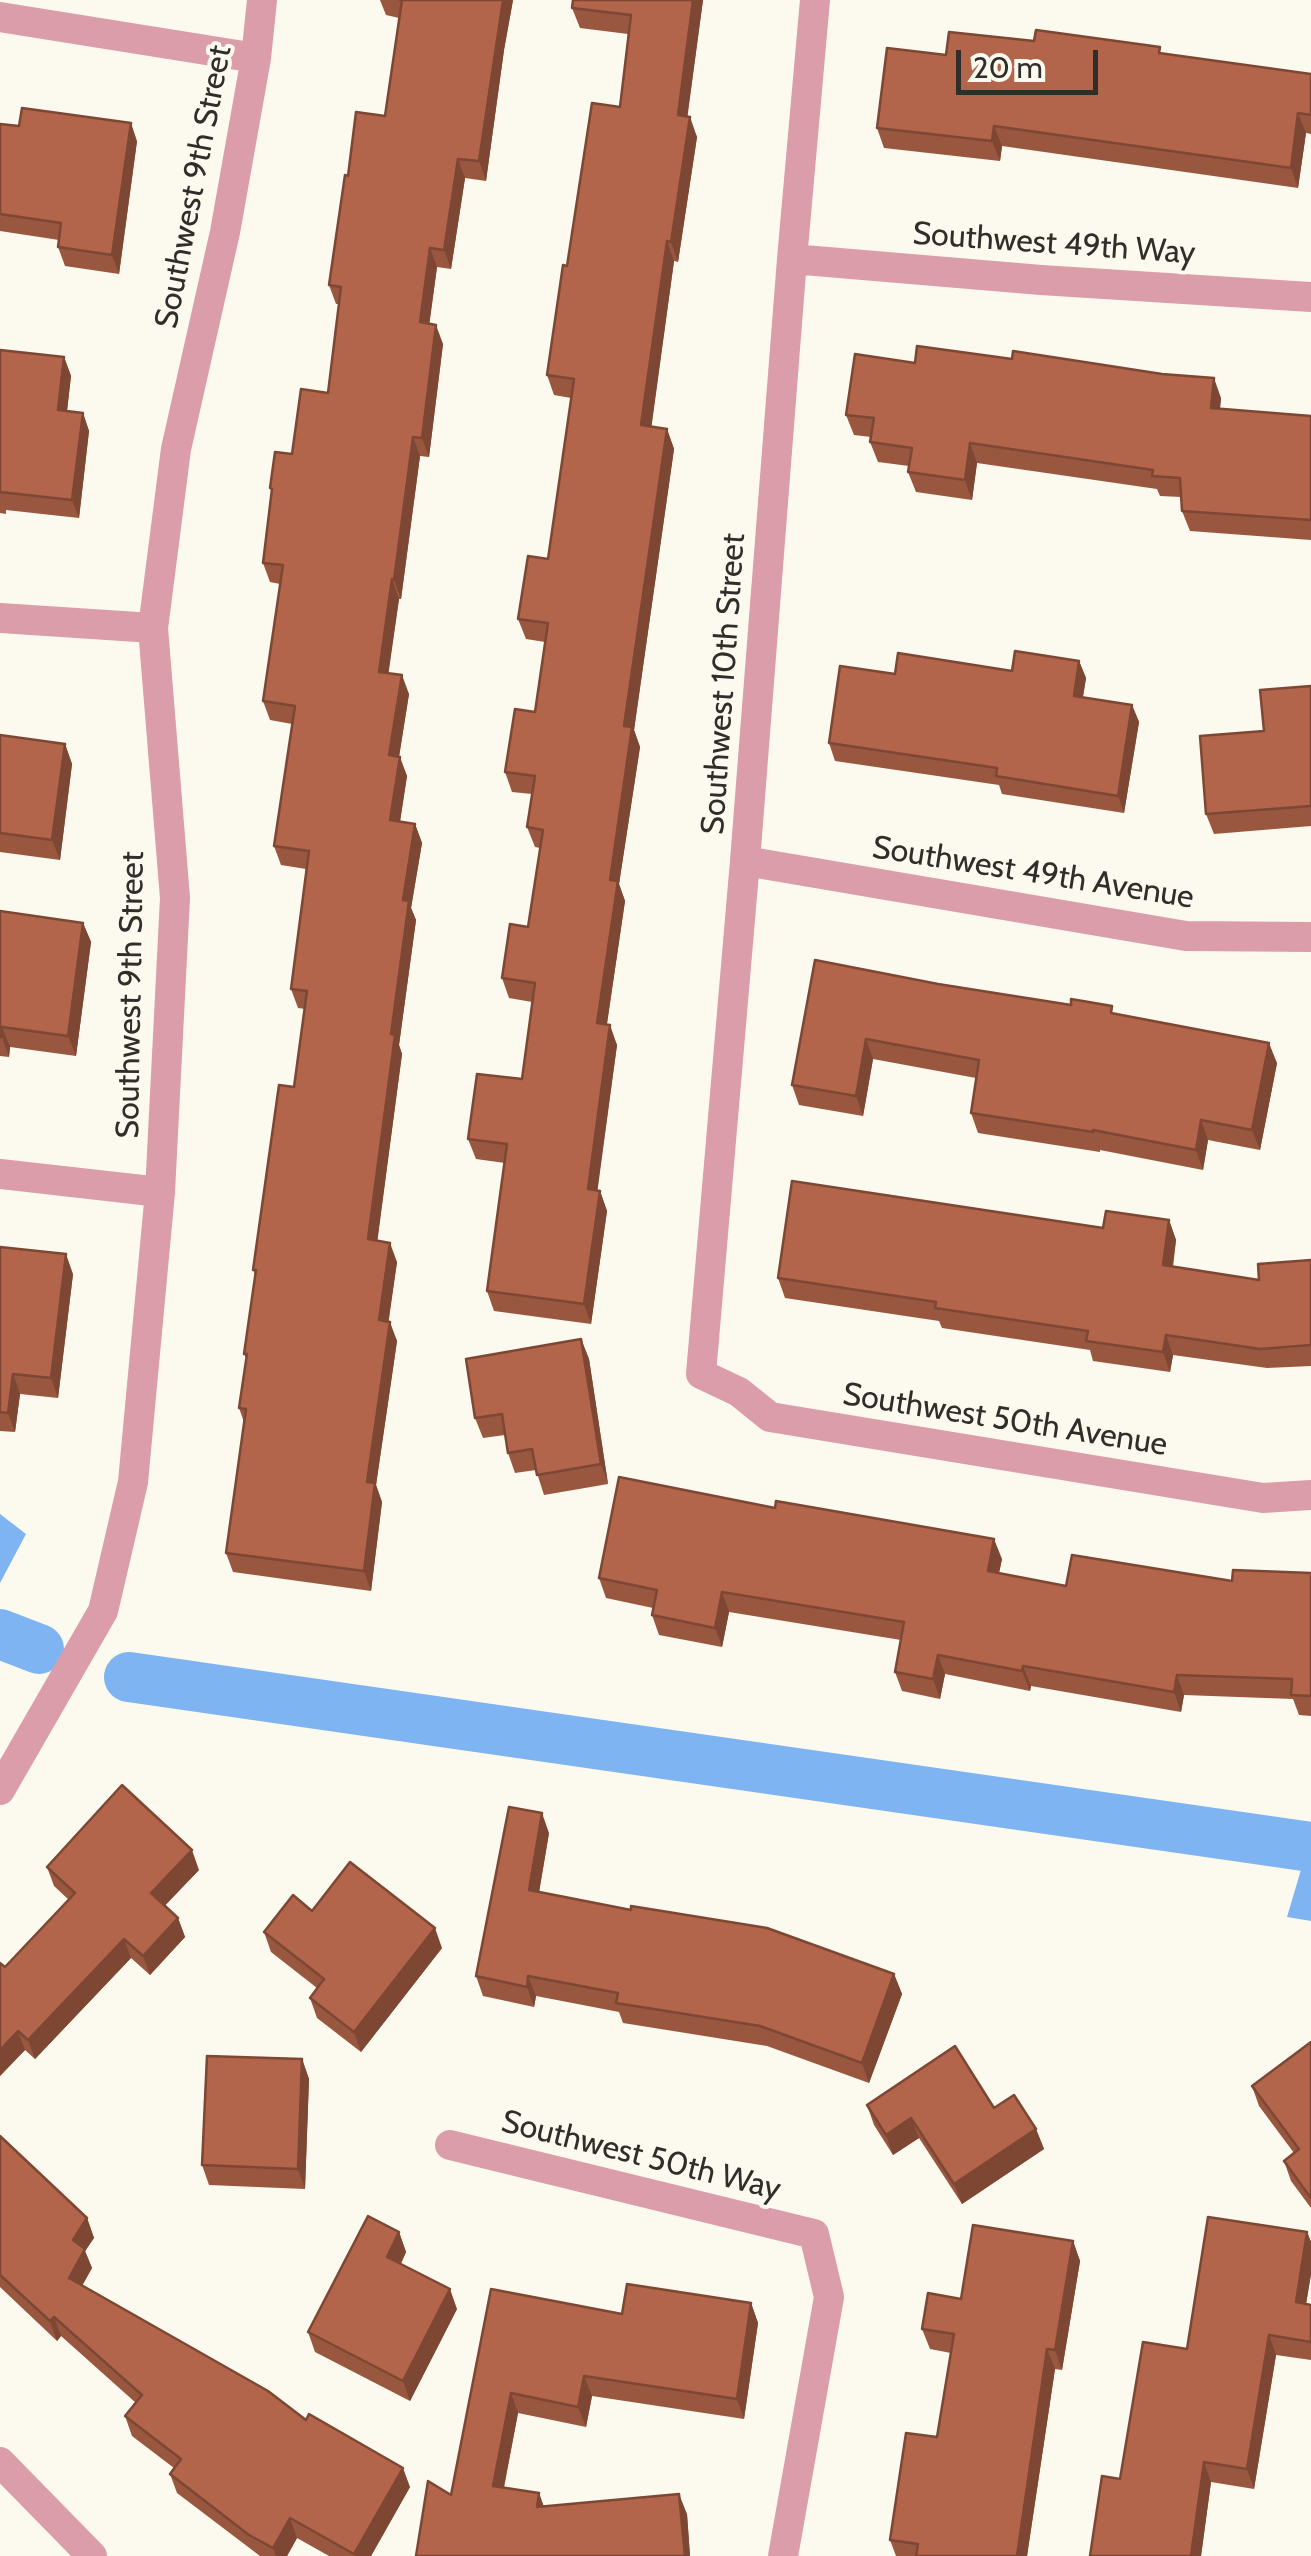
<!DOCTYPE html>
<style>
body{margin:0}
#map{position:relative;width:1311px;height:2556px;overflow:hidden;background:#fcfaef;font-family:Cabin,sans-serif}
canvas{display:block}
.scale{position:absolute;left:956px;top:50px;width:142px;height:45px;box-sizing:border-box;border:5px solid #2f2e2a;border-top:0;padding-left:12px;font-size:30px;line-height:35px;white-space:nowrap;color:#2f2e2a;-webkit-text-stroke:8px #fcfaef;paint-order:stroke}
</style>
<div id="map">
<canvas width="1311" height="2556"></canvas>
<div class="scale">20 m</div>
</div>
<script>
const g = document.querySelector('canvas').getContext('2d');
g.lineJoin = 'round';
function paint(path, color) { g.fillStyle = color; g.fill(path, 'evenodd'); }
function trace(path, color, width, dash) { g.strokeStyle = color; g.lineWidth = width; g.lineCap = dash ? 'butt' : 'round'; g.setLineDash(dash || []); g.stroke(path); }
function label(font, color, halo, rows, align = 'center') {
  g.font = font + ' Cabin,sans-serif'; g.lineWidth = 8; g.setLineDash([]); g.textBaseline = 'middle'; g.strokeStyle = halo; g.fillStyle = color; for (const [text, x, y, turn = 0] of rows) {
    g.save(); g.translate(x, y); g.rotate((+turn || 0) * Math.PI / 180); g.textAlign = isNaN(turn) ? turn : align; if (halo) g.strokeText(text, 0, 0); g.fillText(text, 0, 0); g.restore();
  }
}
paint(new Path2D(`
 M0,1514L26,1534L0,1583Z
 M1308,1846H1311V1921L1287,1917Z`), '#7fb4f2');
trace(new Path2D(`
 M0,1634L39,1649
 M129,1677L1311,1847`), '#7fb4f2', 50);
trace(new Path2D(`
 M815,0L792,259L745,861L701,1374L739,1392L770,1417L1263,1498L1311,1495
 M0,17L256,58
 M792,259L1041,280L1311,297
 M0,618L153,628
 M745,861L1186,936L1311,937
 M0,1174L160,1192
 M0,1790L103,1611L133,1482L160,1192L175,898L153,628L176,449L225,232L256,58L262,0
 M450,2145L814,2234L829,2297L783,2556
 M0,2462L92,2556`), '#da9da9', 30);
paint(new Path2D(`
 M380,0H513L504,50L486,181L465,178L451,269L437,267L429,324L443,344L429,457L420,456L401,599H399L388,673L409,694L399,757L407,776L400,822L415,824L422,843L411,908L416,920L399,1045L402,1054L377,1241L397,1262L388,1322L397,1341L376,1485L382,1502L371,1591L233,1572L226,1553L244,1422L239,1408L247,1360L244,1354L256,1276L253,1270L294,1087L305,1009L298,1008L291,989L306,869L281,865L274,846L292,724L270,720L263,701L280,584L270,582L263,563L272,493L270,488L292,454L328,393L339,304H336L329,285L348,176L385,116L399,18L386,15Z
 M573,0H703L687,117L697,137L678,262L674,261L651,427L667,429L674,449L634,730L640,747L619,884L625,901L607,1024L617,1045L597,1190L600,1191L607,1211L591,1324L494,1311L487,1291L505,1163L476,1159L468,1139L522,1079L532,1002L509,998L502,978L528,927L540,848L535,847L527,827L532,794L512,792L505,772L535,712L545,642L526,639L518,619L548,559L571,398L554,395L547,375L567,266L620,107L628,34L580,28L572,8Z
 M1034,41L1162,53L1311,74V134L1306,133L1298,188L1002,146L1000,161L884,148L877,128L946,55Z
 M0,124L137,141L119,274L65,266L58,247L59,240L0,231Z
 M0,350L64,357L71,376L67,411L83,413L89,431L79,518L6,510V514L0,513Z
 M915,363L1221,398L1220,408L1311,416V540L1190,531L1182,511L1181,497L1160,496L1157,489L977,463L972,500L916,492L908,472L909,466L878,462L870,442L871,437L854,435L846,415Z
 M1079,661L1086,678L1083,697L1132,705L1139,722L1124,813L1002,794L999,785L835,761L829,743L895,674L1012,671Z
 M1311,686V826L1214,834L1206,814L1264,731Z
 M0,735L65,744L72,764L60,860L0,852Z
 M0,911L83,923L91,942L76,1056L10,1047L9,1057L0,1056Z
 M938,984L1115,1014L1277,1063L1260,1150L1208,1140L1203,1170L1100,1150V1152L978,1133L971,1113L976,1078L873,1059L863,1116L799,1105L792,1085Z
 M1169,1220L1176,1240L1173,1267L1259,1280L1311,1260V1366L1267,1368L1173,1355L1170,1372L1093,1361L1090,1350L942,1328L939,1321L785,1298L778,1278L1103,1228Z
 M0,1247L73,1274L58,1398L20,1394L15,1432L0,1431Z
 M581,1339L589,1359L608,1484L544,1495L536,1470L515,1473L508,1453L505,1435L483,1438L475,1418Z
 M775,1508L1002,1559L999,1573L1066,1586L1232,1581L1311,1573V1716L1299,1715L1293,1699L1184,1695L1181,1712L1031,1686L1030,1691L945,1674L940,1699L902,1691L895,1672L901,1640L729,1612L722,1647L659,1635L652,1615L653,1608L606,1598L599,1578Z
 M549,1833L539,1892L894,1974L902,1994L869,2083L767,2046L623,2023L619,2012L536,1996L534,2007L483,1996L476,1976Z
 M47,1867L199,1870L164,1906L178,1918L185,1937L150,1975L131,1958L35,2059L25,2050L0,2076V1963L5,1967L69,1900L54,1886Z
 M312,1911L442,1948L361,2052L317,2018L310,1998L317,1988L271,1952L264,1932Z
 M1311,2042V2208L1291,2181L1284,2161L1294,2153L1259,2106L1252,2086Z
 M302,2059L309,2079L305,2189L209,2185L202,2165Z
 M867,2105L994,2108L1036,2129L1044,2149L962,2204L919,2138L893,2155L874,2125Z
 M0,2136L87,2218L94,2238L85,2251L92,2268L82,2285L306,2420L410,2487L371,2556H329L297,2538L287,2556H260L177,2493L170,2474L174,2468L132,2436L125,2416L136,2403L61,2336L57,2341L0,2287Z
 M399,2232L406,2252L401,2264L457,2309L410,2401L315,2352L308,2332Z
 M1307,2232L1311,2242V2274L1306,2304L1311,2305V2360L1276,2355L1254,2489L1211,2482L1201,2556H1090L1120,2479Z
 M1073,2241L1080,2261L1062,2370L1055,2369L1027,2556H896L890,2540L937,2437L951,2353L930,2349L922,2329L961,2299Z
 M491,2289L622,2314L751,2303L758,2323L744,2419L592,2396L586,2427L518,2413L504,2488L539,2493L544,2507L687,2514L690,2556H416L451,2495Z`), '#995740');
paint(new Path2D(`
 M503,0H513L504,50L486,181L479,161Z
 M693,0H703L685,135L678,115Z
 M1298,113L1306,133L1298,188L1291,168Z
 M690,117L697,137L678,262L671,242Z
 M131,123L137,141L119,274L112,255Z
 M994,126L1002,146L1000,161L992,141Z
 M458,159L465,178L451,269L444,250Z
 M667,241L674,261L649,445L641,425Z
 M430,248L437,267L427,342L420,322Z
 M436,325L443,344L429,457L422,438Z
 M64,357L71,376L65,428L58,410Z
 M1214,378L1221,398L1218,428L1211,408Z
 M83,413L89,431L79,518L72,500Z
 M667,429L674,449L634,730L640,747L619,884L625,901L604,1043L597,1023L624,726Z
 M413,437L420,456L401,599L394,580Z
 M970,443L977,463L972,500L965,480Z
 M392,579L399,599L386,691L379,672Z
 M1079,661L1086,678L1080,714L1074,696Z
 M402,675L409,694L396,775L389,755Z
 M1132,705L1139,722L1124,813L1118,796Z
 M65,744L72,764L60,860L52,840Z
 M400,757L407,776L397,840L390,820Z
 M415,824L422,843L411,908L416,920L399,1045L402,1054L375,1259L368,1239L391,1034L403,900Z
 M83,923L91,942L76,1056L68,1036Z
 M610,1025L617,1045L595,1209L588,1189Z
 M2,1027L10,1047L9,1057L2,1037Z
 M866,1039L873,1059L863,1116L856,1096Z
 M1269,1043L1277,1063L1260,1150L1252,1130Z
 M1201,1120L1208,1140L1203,1170L1196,1150Z
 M600,1191L607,1211L591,1324L584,1304Z
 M1169,1220L1176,1240L1170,1285L1163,1265Z
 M390,1243L397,1262L386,1340L379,1320Z
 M66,1254L73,1274L58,1398L51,1378Z
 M390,1322L397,1341L376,1485L382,1502L371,1591L364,1571L367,1482Z
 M1166,1335L1173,1355L1170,1372L1163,1352Z
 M581,1339L589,1359L608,1484L601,1464Z
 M13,1374L20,1394L15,1432L8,1413Z
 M994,1539L1002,1559L995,1591L988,1571Z
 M722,1592L729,1612L722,1647L715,1628Z
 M938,1655L945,1674L940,1699L933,1679Z
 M1023,1666L1031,1686L1030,1691L1022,1671Z
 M1177,1675L1184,1695L1181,1712L1174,1692Z
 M542,1813L549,1833L536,1910L529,1890Z
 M192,1850L199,1870L158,1913L151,1893Z
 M178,1918L185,1937L150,1975L143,1956Z
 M435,1928L442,1948L361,2052L354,2032Z
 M124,1939L131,1958L35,2059L28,2040Z
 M894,1974L902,1994L869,2083L862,2063Z
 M528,1976L536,1996L534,2007L527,1987Z
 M18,2031L25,2050L0,2076V2050Z
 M302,2059L309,2079L305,2189L298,2169Z
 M911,2118L919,2138L893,2155L886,2135Z
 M1036,2129L1044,2149L962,2204L954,2184Z
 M87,2218L94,2238L85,2251L92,2268L76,2297L69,2278L73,2240Z
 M399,2232L406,2252L394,2277L387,2257Z
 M1307,2232L1311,2242V2274L1303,2322L1296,2302Z
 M1073,2241L1080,2261L1062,2370L1055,2350Z
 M450,2289L457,2309L410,2401L403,2381Z
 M751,2303L758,2323L744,2419L737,2399Z
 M54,2317L61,2336L57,2341L50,2321Z
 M1269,2335L1276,2355L1254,2489L1247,2469Z
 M1047,2349L1055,2369L1027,2556H1017Z
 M584,2376L592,2396L586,2427L578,2407Z
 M511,2393L518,2413L500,2506L493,2486Z
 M1204,2462L1211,2482L1201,2556H1191Z
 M403,2468L410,2487L371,2556H355L354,2554Z
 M539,2493L546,2513L537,2507Z
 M679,2494L687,2514L690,2556H685Z
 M290,2518L297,2538L287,2556H276L273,2548Z`), '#7d4734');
const building = new Path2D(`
 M400,0H503L479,161L458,159L444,250L430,248L420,322L436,325L422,438L413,437L394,580L392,579L379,672L402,675L389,755L400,757L390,820L415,824L403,900L409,901L391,1034L395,1035L368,1239L390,1243L379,1320L390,1322L367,1482L375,1483L364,1571L226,1553L246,1409L239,1408L247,1354H244L256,1270H253L279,1085L294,1087L307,991L291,989L309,851L274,846L295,706L263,701L283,565L263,563L272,489L270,488L275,452L292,454L301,389L328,393L341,287L329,285L345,175L348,176L356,112L385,116L402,0Z
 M573,0H693L678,115L690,117L671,242L667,241L641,425L667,429L624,726L632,727L610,880L618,881L597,1023L610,1025L588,1189L600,1191L584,1304L487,1291L507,1144L468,1139L477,1074L522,1079L535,983L502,978L510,924L528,927L543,830L527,827L535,776L505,772L515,709L535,712L548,623L518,619L528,556L548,559L574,379L547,375L563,265L567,266L592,103L620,107L631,15L572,8Z
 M1036,30L1160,47L1159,53L1311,74V115L1298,113L1291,168L994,126L992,141L877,128L887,48L946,55L949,32L1034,41Z
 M22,108L131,123L112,255L58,247L61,223L0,214V124L19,126Z
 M917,346L1012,359L1013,351L1162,374L1214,378L1211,408L1311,416V520L1182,511L1180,478L1152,476L1153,470L970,443L965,480L908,472L912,448L870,442L874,418L846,415L855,354L915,363Z
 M0,350L64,357L58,410L83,413L72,500L0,492Z
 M1015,651L1079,661L1074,696L1132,705L1118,796L996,776L997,768L829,743L840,666L895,674L898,653L1012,671Z
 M1311,686V806L1206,814L1200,736L1264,731L1260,690Z
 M0,735L65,744L52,840L0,833Z
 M0,911L83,923L68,1036L2,1027V1037H0Z
 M815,960L938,984L1071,1005V999L1112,1006L1111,1013L1269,1043L1252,1130L1201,1120L1196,1150L1093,1130V1132L971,1113L979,1060L866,1039L856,1096L792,1085Z
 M792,1181L1103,1228L1106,1211L1169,1220L1163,1265L1259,1280L1258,1264L1311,1260V1345L1260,1349L1166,1335L1163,1352L1086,1341L1088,1331L935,1308L936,1302L778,1278Z
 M0,1247L66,1254L51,1378L13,1374L8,1413L0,1412Z
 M581,1339L601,1464L537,1475L532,1449L508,1453L502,1414L475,1418L466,1359Z
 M619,1477L775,1508L776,1501L994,1539L988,1571L1066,1586L1072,1555L1232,1581L1233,1570L1311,1573V1696L1291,1695L1292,1679L1177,1675L1174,1692L1023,1666L1022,1671L938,1655L933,1679L895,1672L904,1622L722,1592L715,1628L652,1615L657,1590L599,1578Z
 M122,1785L192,1850L151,1893L178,1918L143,1956L124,1939L28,2040L18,2031L0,2050V1963L5,1967L75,1893L47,1867Z
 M509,1807L542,1813L529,1890L631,1910V1906L767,1928L894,1974L862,2063L760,2026L616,2003L618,1993L528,1976L527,1987L476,1976Z
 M350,1862L435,1928L354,2032L310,1998L324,1979L264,1932L293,1895L312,1911Z
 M1311,2042V2198L1284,2161L1299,2149L1252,2086Z
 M955,2046L994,2108L1014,2095L1036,2129L954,2184L911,2118L886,2135L867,2105Z
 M207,2056L302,2059L298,2169L202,2165Z
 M0,2136L87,2218L73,2240L85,2249L69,2278L268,2391L306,2420L309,2414L403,2468L354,2554L290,2518L273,2548L249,2535L170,2474L181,2459L125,2416L142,2395L54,2317L50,2321L0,2275Z
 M368,2216L399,2232L387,2257L450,2289L403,2381L308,2332Z
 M1208,2217L1307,2232L1296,2302L1311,2305V2342L1269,2335L1247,2469L1204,2462L1191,2556H1090L1102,2476L1120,2479L1143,2342L1187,2349Z
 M973,2225L1073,2241L1055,2350L1047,2349L1017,2556H916L918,2544L890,2540L906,2433L937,2437L954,2334L922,2329L928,2293L961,2299Z
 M627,2284L751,2303L737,2399L584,2376L578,2407L511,2393L493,2486L539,2493L537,2507L679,2494L685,2556H416L428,2481L451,2495L491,2289L622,2314Z`);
paint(building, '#b2654a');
trace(building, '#7d4734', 2.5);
label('32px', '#2f2e2a', '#fcfaef', [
 ["Southwest 9th Street",194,187,-79],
 ["Southwest 49th Way",1054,244,4],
 ["Southwest 10th Street",724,684,-86],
 ["Southwest 49th Avenue",1033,873,9],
 ["Southwest 9th Street",131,995,-89],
 ["Southwest 50th Avenue",1005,1420,9],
 ["Southwest 50th Way",641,2156,14]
]);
</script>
